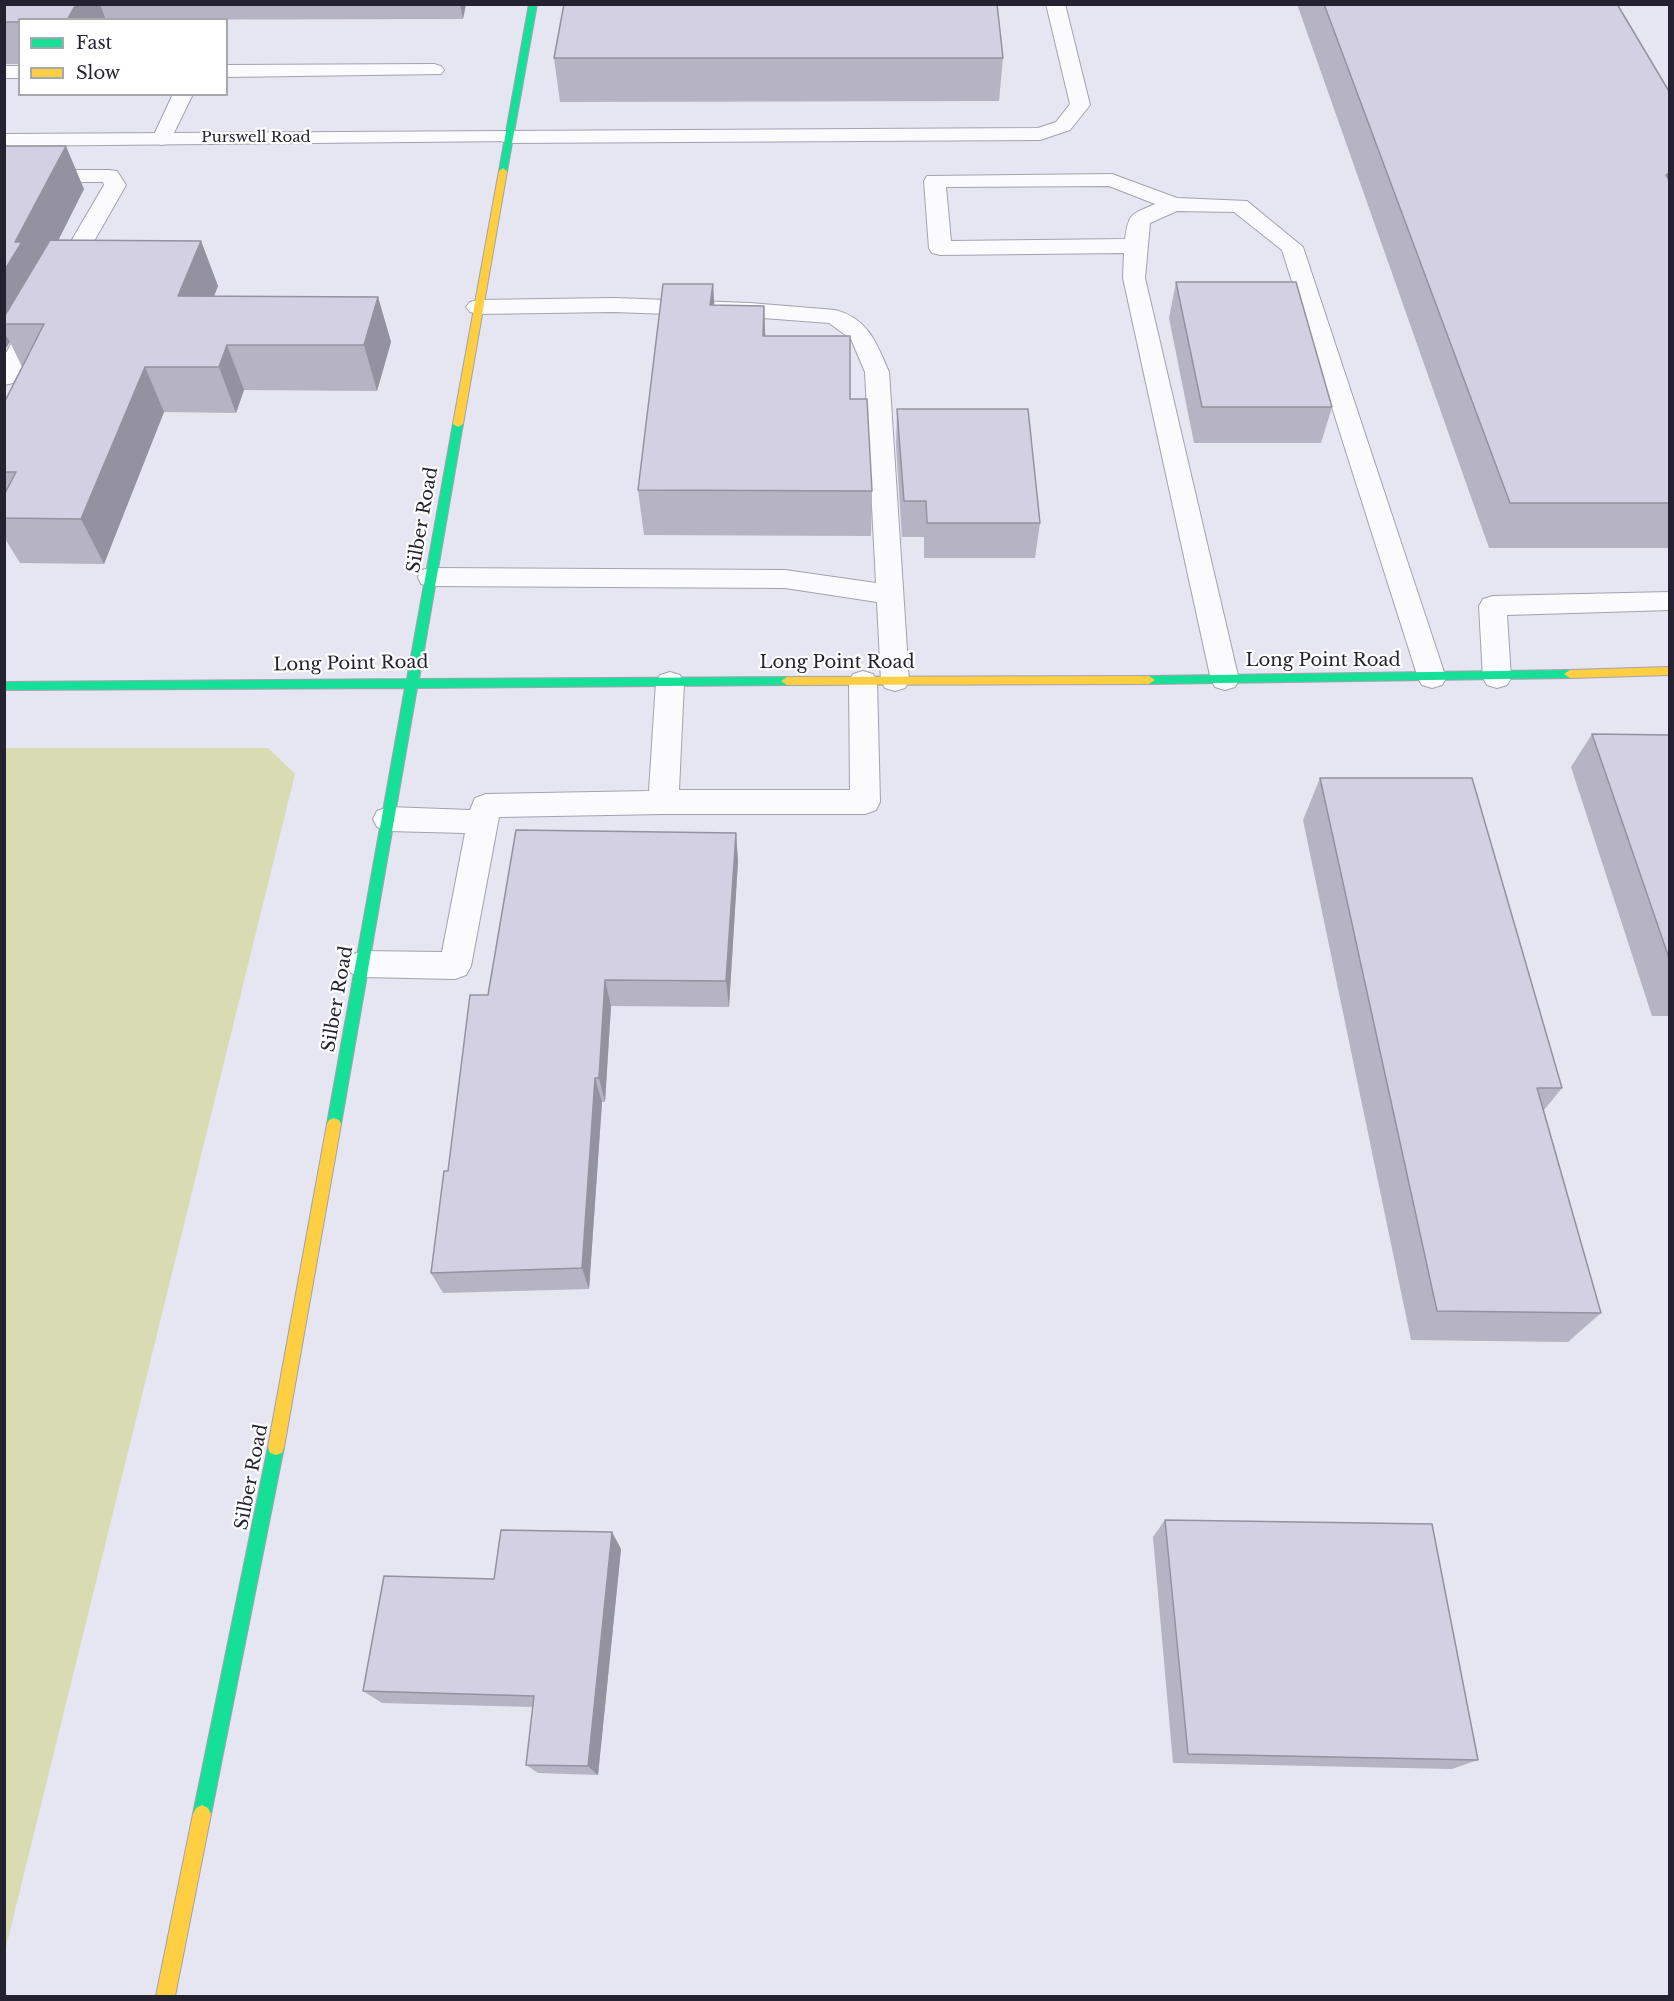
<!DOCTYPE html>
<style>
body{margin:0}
#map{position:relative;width:1674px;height:2001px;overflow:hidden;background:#e6e5f2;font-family:"Libre Baskerville",serif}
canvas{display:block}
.frame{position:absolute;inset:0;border:6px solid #242231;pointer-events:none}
.legend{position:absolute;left:18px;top:18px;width:210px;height:78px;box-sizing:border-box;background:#fff;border:2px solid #a7a7ad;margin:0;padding:8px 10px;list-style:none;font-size:18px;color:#242231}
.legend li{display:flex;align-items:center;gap:12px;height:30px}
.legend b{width:30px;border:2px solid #a7a7ad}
</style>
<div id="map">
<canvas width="1674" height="2001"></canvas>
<div class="frame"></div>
<ul class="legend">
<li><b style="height:8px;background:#16e098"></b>Fast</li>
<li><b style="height:8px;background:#ffcf43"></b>Slow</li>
</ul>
</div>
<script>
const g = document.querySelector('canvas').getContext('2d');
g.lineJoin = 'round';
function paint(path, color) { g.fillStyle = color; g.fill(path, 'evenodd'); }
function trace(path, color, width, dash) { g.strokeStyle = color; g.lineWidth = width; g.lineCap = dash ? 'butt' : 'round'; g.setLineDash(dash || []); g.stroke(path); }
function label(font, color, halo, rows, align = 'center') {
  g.font = font + ' "Libre Baskerville",serif'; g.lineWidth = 4.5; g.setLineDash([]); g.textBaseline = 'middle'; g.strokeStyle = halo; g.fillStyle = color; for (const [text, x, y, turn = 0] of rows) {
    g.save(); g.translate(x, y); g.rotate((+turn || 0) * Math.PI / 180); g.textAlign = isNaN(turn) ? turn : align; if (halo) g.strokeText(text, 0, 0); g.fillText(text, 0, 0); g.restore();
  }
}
paint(new Path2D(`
 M5,748H268L295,774L5,1951Z`), '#d9dbb2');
const lane = new Path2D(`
 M1046,4H1065L1090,105L1070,130L1040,140L508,143L501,141L498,137L501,133L508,131L1038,128L1056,122L1070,104Z
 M434,64L441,66L444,70L441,74L226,77V65Z
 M4,66H20V78H4Z
 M173,94H193L169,143L162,145L155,143L152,139Z
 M4,170H109L117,171L126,185L16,378L13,383L4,385V356L104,185L103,182H4Z
 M1112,174L1177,198L1247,201L1303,247L1446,678L1442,685L1432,688L1422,685L1418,678L1282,250L1234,212L1177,211L1150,223L1145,278L1239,680L1235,687L1225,690L1215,687L1211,680L1123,278L1124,253L940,255L932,253L929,248L924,181L927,176ZM1109,186L1155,204C1131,215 1129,212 1125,239L951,241L946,187Z
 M614,298L750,303L835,310C868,318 877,344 889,372L909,681L905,688L895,691L885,688L881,681L877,602L785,588L431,586L421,584L418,577L421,570L431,568L785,570L876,583L865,372L851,339L829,323L750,317L614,312L478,314L470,312L466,307L470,302L478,300Z
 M1670,592V610L1507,615L1511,678L1507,685L1497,688L1487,685L1483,678L1479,606L1483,599L1493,596Z
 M863,671L873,674L877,681L880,802L876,810L865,814H663L499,817L471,966L466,975L455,979L362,977L351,973L346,964L351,955L362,951L442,952L465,833L388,831L377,827L373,819L377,811L388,807L470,810L475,798L486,794L649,791L656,682L660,675L670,672L680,675L684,682L679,790H850L849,681L853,674Z`);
const street = new Path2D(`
 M508,131L515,133L518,137L515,141L4,146V134Z`);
const fast = new Path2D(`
 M529,4H537L507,171L503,174L499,171Z
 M458,421L463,424L419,679L787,677L793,681L787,685L417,688L341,1124L339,1128L334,1130L329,1128L327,1124L405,688L4,690V682L407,679L453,424Z
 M1570,670L1576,674L1570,678L1149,684L1143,680L1149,676Z
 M276,1439L282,1441L284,1447L211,1814L208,1820L202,1823L196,1820L193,1814L268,1447L270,1441Z`);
const slow = new Path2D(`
 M503,168L507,171L463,424L458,427L453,424L499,171Z
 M1670,667V675L1570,678L1564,674L1570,670Z
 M1149,676L1155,680L1149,684L787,685L781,681L787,677Z
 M334,1118L339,1120L341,1124L284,1447L282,1453L276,1455L270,1453L268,1447L327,1124L329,1120Z
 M202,1805L208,1808L211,1814L175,1996H156L193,1814L196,1808Z`);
trace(lane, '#a3a2af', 2);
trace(street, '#a3a2af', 2);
trace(fast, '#a3a2af', 2);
trace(slow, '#a3a2af', 2);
paint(lane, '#fbfbfd');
paint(street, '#fbfbfd');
paint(fast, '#16e098');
paint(slow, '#ffcf43');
paint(new Path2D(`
 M4,4H466L463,19L20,20V64H4Z
 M1297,4H1617L1670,93V548H1489Z
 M554,58H1003L999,101L560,102Z
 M4,146L84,189L58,240L201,241L218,286L214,296L378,297L391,342L377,391L244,390L236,413L164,412L104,564L20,563L4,537V403L22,367L10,342L4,351Z
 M1176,282L1332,407L1321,443H1194L1169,318Z
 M713,284L714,306H764L765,336L850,399L872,491L871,536L644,535L638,490Z
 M897,409L1040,523L1035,558H924V537H902L896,445Z
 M1592,734L1670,735V1016H1652L1571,767Z
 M1320,778L1562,1088L1544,1110L1601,1313L1568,1342L1411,1340L1303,820Z
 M736,833L738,861L729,1007L611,1006L605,1102H602L589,1289L443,1293L431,1273L448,1171L488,995Z
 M1165,1520L1478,1760L1452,1769L1173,1763L1153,1537Z
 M621,1549L598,1775L538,1773L526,1765L533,1707L382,1703L363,1691L494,1579Z`), '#b5b3c4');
paint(new Path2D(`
 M76,4H100L106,20H67Z
 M460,4H466L463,19Z
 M66,146L84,189L39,279L4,324V271L15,242Z
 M1670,172V197L1666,175Z
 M201,241L218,286L196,342L178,296Z
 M713,284L716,330L710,305Z
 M378,297L391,342L377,391L364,345Z
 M764,306L766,352L763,336Z
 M4,332L10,342L4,351Z
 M227,345L244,390L236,413L219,367Z
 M145,367L164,412L104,564L81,519Z
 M736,833L738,861L729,1007L726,981Z
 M605,980L611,1006L605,1102L599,1078Z
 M595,1078L602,1102L589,1289L582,1268Z
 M612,1532L621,1549L598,1775L588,1766Z`), '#9492a0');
const building = new Path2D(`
 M4,4H76L67,20H20V22H4Z
 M564,4H997L1003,58H554Z
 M1324,4H1617L1670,93V172L1666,175L1670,182V503H1510Z
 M4,146H66L15,242H22L4,271Z
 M50,240L201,241L178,296L378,297L364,345H227L219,367H145L81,519L4,518V495L16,472H4V403L44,324H4V317Z
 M1176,282H1296L1332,407H1202Z
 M663,284H713L710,305L764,306L763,336H850V399H867L872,491L638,490Z
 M897,409H1028L1040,523H927L926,501H904Z
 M1592,734L1670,735V961Z
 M1320,778H1472L1562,1088H1537L1601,1313L1437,1311Z
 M516,830L736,833L726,981L605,980L599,1078H595L582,1268L431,1273L444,1171H448L470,995H488Z
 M1165,1520L1432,1524L1478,1760L1188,1754Z
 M501,1530L612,1532L588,1766L526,1765L534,1696L363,1691L384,1576L494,1579Z`);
paint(building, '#d3d0e4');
trace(building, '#9492a0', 1.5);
label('15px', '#242231', '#fff', [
 ["Purswell Road",256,138]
]);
label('18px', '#242231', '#fff', [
 ["Silber Road",423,520,-80],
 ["Long Point Road",1323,661],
 ["Long Point Road",837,663],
 ["Long Point Road",351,664,-1],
 ["Silber Road",338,999,-80],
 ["Silber Road",252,1477,-79]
]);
</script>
